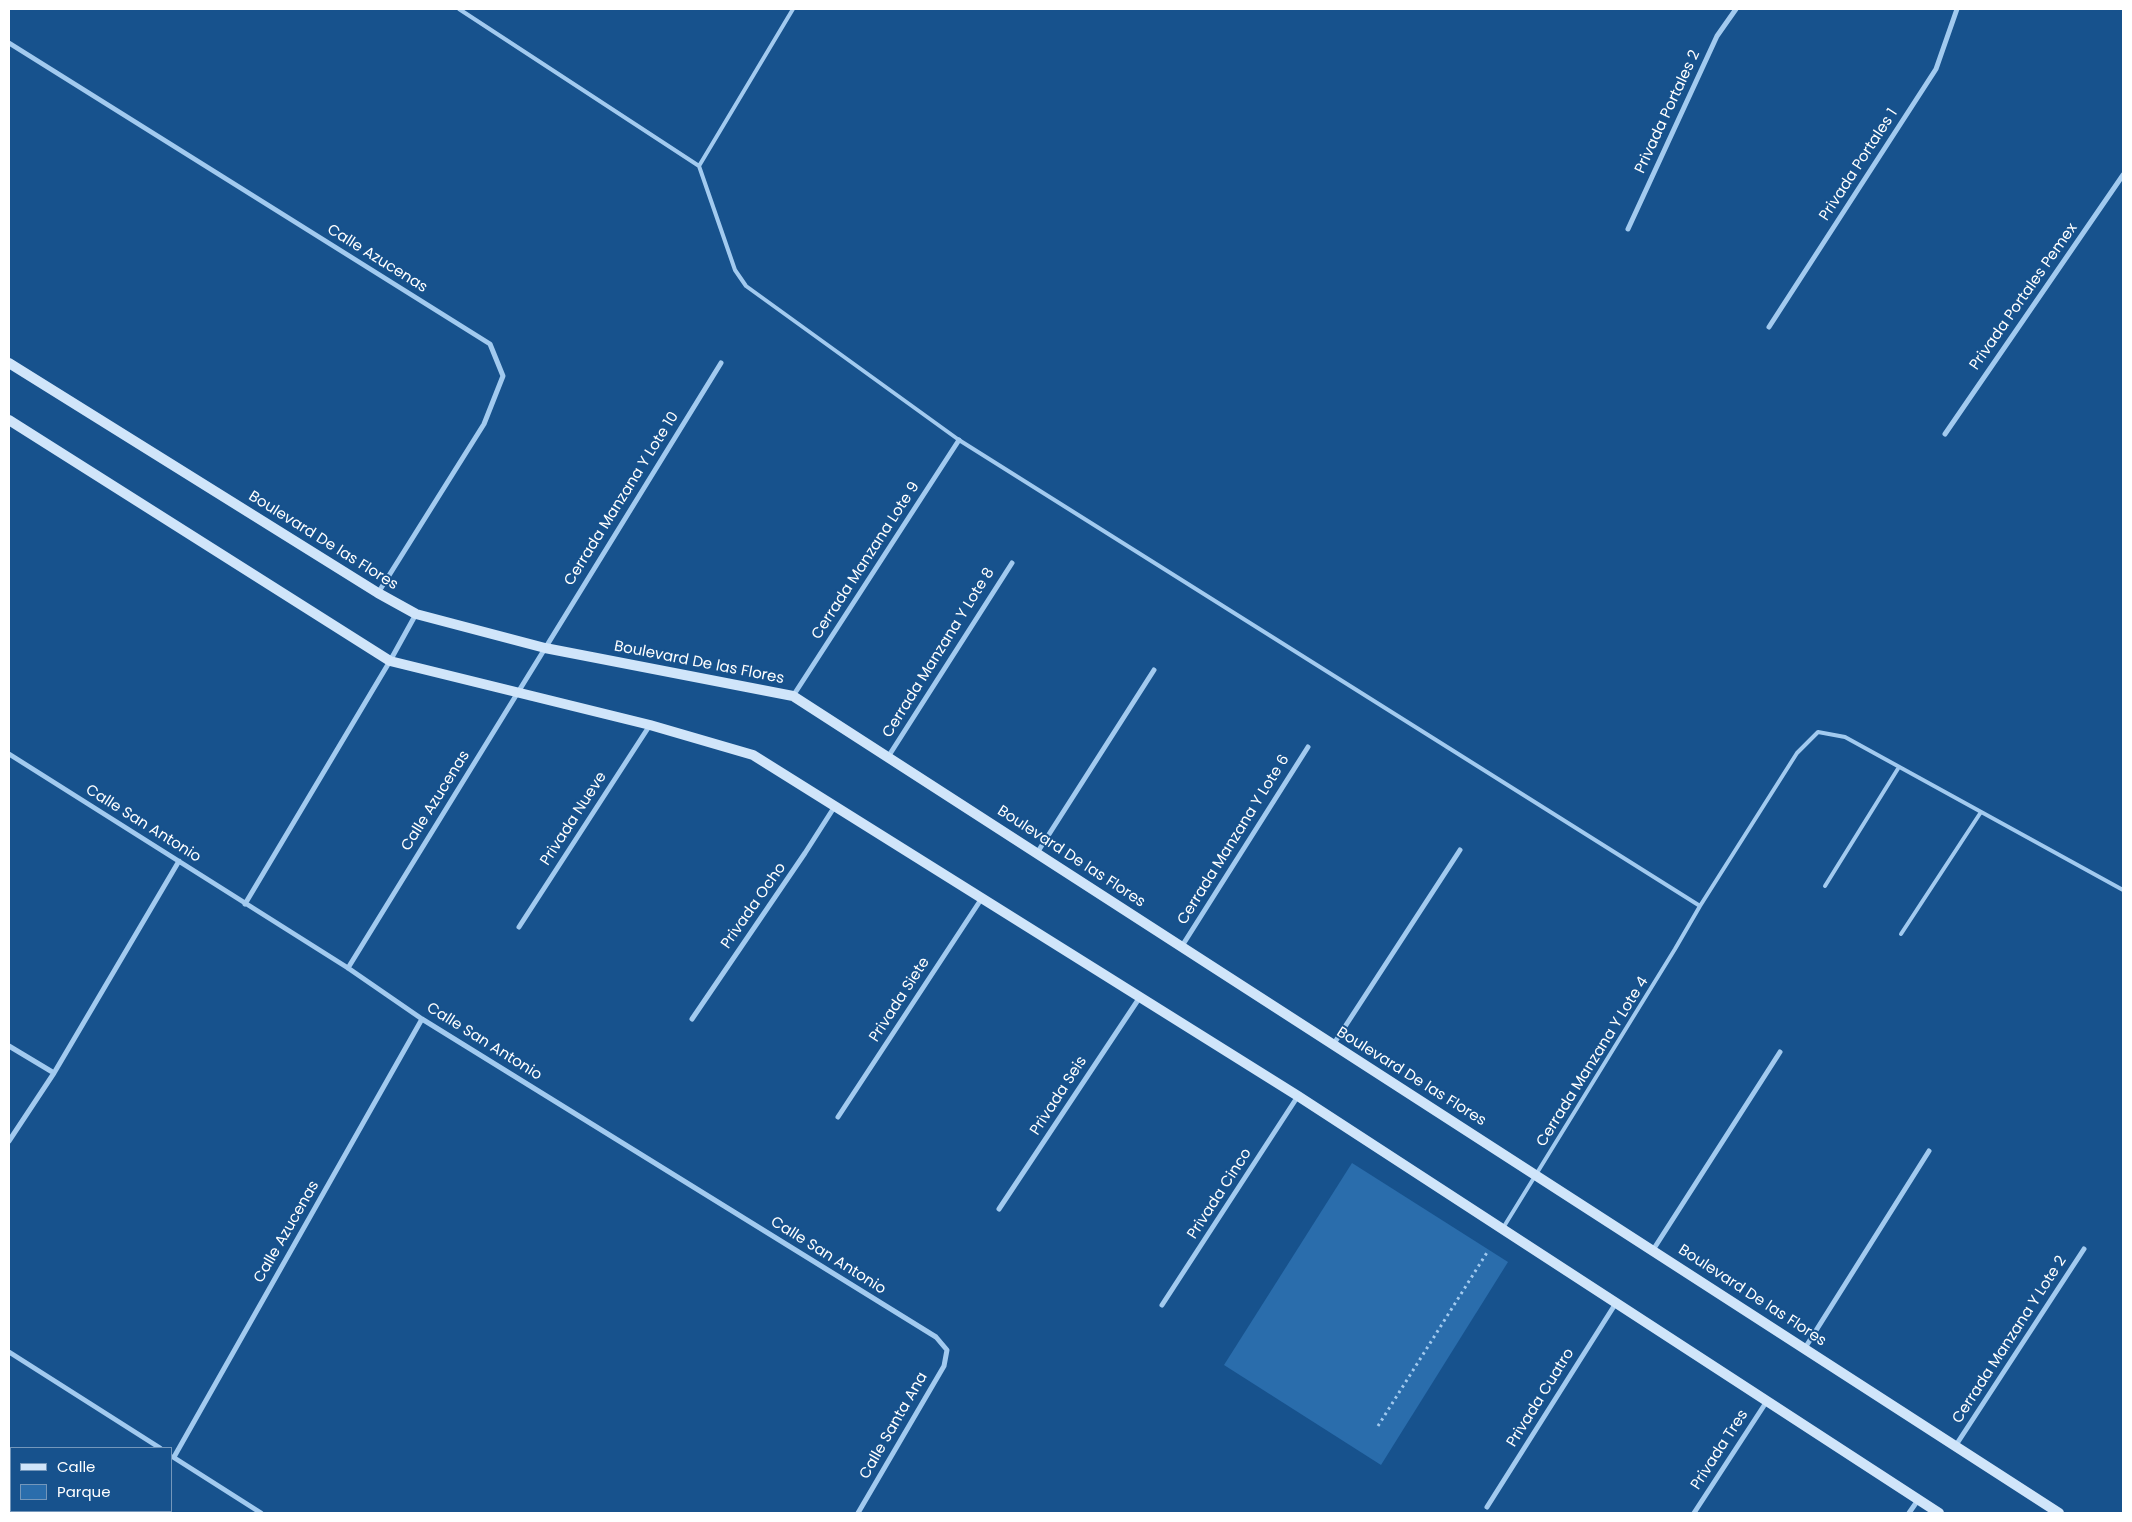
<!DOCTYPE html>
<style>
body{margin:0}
#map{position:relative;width:2132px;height:1522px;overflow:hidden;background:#17528d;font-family:Poppins,sans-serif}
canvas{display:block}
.frame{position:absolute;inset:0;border:10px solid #fff;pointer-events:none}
.legend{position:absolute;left:10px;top:1447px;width:162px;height:65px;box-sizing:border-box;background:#17528d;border:1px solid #7497bb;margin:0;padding:6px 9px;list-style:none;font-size:15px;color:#fff}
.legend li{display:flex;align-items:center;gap:10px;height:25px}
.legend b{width:25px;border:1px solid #7497bb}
</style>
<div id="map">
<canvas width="2132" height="1522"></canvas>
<div class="frame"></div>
<ul class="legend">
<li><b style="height:6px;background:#d0e5fa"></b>Calle</li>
<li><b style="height:14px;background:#2a6dac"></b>Parque</li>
</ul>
</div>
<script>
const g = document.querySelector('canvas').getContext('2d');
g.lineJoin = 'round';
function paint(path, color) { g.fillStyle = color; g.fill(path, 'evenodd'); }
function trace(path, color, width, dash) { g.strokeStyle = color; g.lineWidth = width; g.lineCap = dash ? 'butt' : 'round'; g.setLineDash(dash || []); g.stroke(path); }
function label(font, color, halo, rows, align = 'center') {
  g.font = font + ' Poppins,sans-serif'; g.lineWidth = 4; g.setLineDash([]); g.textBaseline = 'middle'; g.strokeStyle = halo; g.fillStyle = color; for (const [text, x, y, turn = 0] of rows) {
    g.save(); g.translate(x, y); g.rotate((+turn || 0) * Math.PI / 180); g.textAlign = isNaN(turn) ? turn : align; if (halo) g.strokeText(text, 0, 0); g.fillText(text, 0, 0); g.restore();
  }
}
paint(new Path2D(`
 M1352,1163L1508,1262L1381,1465L1224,1365Z`), '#2a6dac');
trace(new Path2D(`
 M1378,1426L1488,1251`), '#a2caef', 3, [2.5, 4]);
trace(new Path2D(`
 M459,9L699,166L735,270L746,286L959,440L1700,906
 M699,166L793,9
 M1825,886L1899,767
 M1901,934L1981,812
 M1503,1228L1675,949L1700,906L1797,753L1818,732L1845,737L2123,890`), '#a2caef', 4);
trace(new Path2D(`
 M9,43L490,344L503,376L484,424L378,593
 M1628,229L1717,36L1736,9
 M1769,327L1936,69L1957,9
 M1945,434L2123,175
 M793,696L959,440
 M9,754L348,968L422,1019L936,1337L947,1350L944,1366L858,1513
 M888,757L1012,563
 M1037,853L1154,670
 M245,904L390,661L416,614
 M519,927L650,725
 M1182,946L1308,747
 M348,968L721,363
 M692,1019L805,853L835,806
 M1333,1045L1460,850
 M9,1046L54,1073
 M838,1117L982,898
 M9,1141L54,1073L179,861
 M999,1209L1140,997
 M1653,1250L1780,1052
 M1162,1305L1298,1096
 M1805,1348L1929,1151
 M9,1352L160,1448
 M1956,1445L2084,1249
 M173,1457L261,1513
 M174,1457L422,1019
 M1487,1507L1616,1303
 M1694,1513L1767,1401
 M1909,1513L1918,1500`), '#a2caef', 5);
trace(new Path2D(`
 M9,363L378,593L416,614L545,648L793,696L2059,1513
 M9,420L390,661L650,725L753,755L1298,1096L1939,1513`), '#d0e5fa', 10);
label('15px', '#fff', '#17528d', [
 ["Privada Portales 2",1668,112,-65],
 ["Privada Portales 1",1859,165,-57],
 ["Calle Azucenas",377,259,32],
 ["Privada Portales Pemex",2024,297,-55],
 ["Cerrada Manzana Y Lote 10",622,499,-58],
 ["Boulevard De las Flores",323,541,32],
 ["Cerrada Manzana Lote 9",866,561,-57],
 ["Cerrada Manzana Y Lote 8",939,653,-58],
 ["Boulevard De las Flores",699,663,11],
 ["Calle Azucenas",436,801,-58],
 ["Privada Nueve",574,819,-57],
 ["Calle San Antonio",143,824,32],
 ["Cerrada Manzana Y Lote 6",1234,840,-58],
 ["Boulevard De las Flores",1071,857,33],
 ["Privada Ocho",754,906,-55],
 ["Privada Siete",900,1000,-57],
 ["Calle San Antonio",484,1042,32],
 ["Cerrada Manzana Y Lote 4",1593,1062,-58],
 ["Boulevard De las Flores",1411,1077,32],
 ["Privada Seis",1059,1096,-57],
 ["Privada Cinco",1220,1194,-57],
 ["Calle Azucenas",287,1232,-60],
 ["Calle San Antonio",828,1256,32],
 ["Boulevard De las Flores",1752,1296,33],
 ["Cerrada Manzana Y Lote 2",2010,1340,-57],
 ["Privada Cuatro",1541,1398,-58],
 ["Calle Santa Ana",894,1426,-60],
 ["Privada Tres",1720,1450,-57]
]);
</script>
